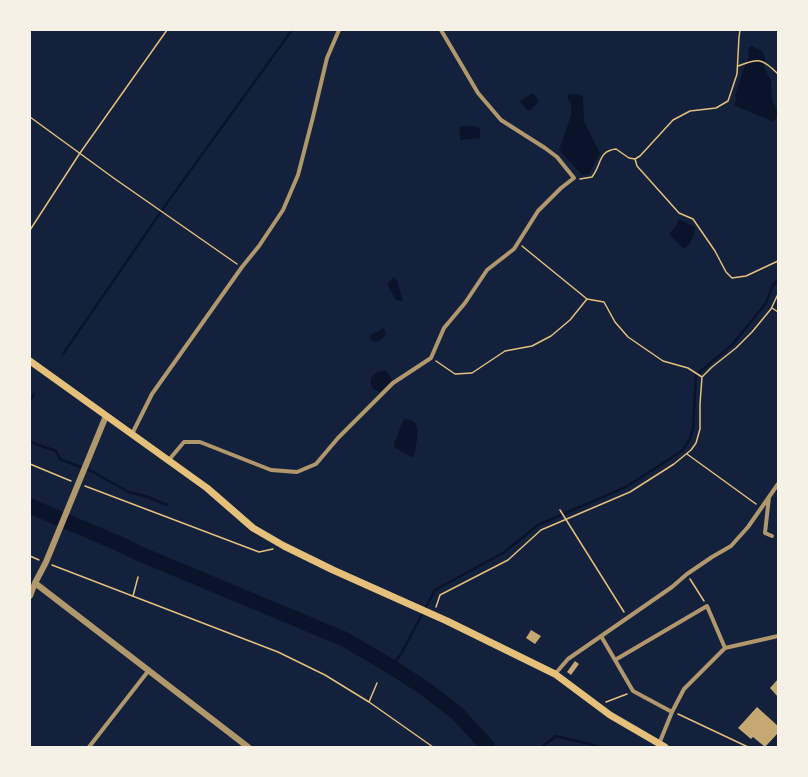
<!DOCTYPE html>
<style>
body{margin:0}
#map{position:relative;width:808px;height:777px;overflow:hidden;background:#14213d;font-family:Rubik,sans-serif}
canvas{display:block}
.frame{position:absolute;inset:0;border:31px solid #f6f1e7;pointer-events:none}
</style>
<div id="map">
<canvas width="808" height="777"></canvas>
<div class="frame"></div>
</div>
<script>
const g = document.querySelector('canvas').getContext('2d');
g.lineJoin = 'round';
function paint(path, color) { g.fillStyle = color; g.fill(path, 'evenodd'); }
function trace(path, color, width, dash) { g.strokeStyle = color; g.lineWidth = width; g.lineCap = dash ? 'butt' : 'round'; g.setLineDash(dash || []); g.stroke(path); }
paint(new Path2D(`
 M752,46L763,52L765,58L764,67L771,81L772,100L778,113L774,122L734,105L737,98L735,96L742,73L748,59L749,47Z
 M533,93L539,101L530,111L527,110L520,101Z
 M576,94L583,96L584,121L600,153L589,174L582,175L559,150L571,116V104L568,99V95Z
 M461,126H474L480,128V138L461,140L459,133Z
 M679,219L695,227C694,236 692,243 684,249L669,234L676,226Z
 M394,277L397,280L403,301L396,300L387,284Z
 M384,328L386,334C382,339 379,343 372,341L370,337V335Z
 M386,370L392,380L380,392L373,389C367,377 374,372 386,370Z
 M404,419L411,420C413,421 415,423 416,425C419,431 416,449 414,456L411,457L394,447V443Z`), '#0b132b');
trace(new Path2D(`
 M63,354L167,203L292,30
 M30,401L34,394
 M30,442L56,451L60,459L93,472L129,492L148,497L167,505
 M392,667L402,652L435,590L503,553L538,525L626,487L682,451L690,439L693,428L696,375L732,345L766,303L773,285L778,280
 M542,747L556,736L602,747`), '#0b132b', 2.5);
trace(new Path2D(`
 M30,506L122,545L138,553L344,639L392,667L424,688L457,713L488,747`), '#0b132b', 15);
paint(new Path2D(`
 M531,630L541,636L535,644L526,638Z
 M575,661L579,664L571,675L567,672Z
 M778,679V697L770,688Z
 M757,707L778,726V733L765,747L753,737L751,739L738,728Z`), '#c6a872');
trace(new Path2D(`
 M738,66C759,58 762,58 778,74
 M30,117L115,179L237,264
 M635,159L637,166L679,213L693,219L715,251L726,272L732,278L746,276L778,261
 M580,179L592,177C602,164 598,151 616,149L629,158L635,159L640,156L673,120L690,111L716,108L728,101L737,74L739,37L740,30
 M30,230L80,153L167,30
 M522,246L587,299L604,302L615,322L628,337L663,361L688,368L702,377
 M772,308L778,312
 M436,361L455,374L472,373L505,351L532,346L551,336L570,320L587,299
 M687,454L756,504
 M30,464L71,481
 M85,486L259,552L273,549
 M560,510L624,612
 M30,556L39,560
 M52,565L278,652L325,675L369,702L433,747
 M690,579L704,601
 M133,596L138,577
 M436,607L440,595L508,560L541,530L630,492L674,464L691,450L696,443L700,429V404L702,377L712,367L736,348L752,332L771,309L778,294
 M369,702L377,683
 M606,702L627,694
 M678,714L748,747`), '#e5c07b', 1.5);
trace(new Path2D(`
 M132,434L152,394L242,267L259,246L283,210L298,175L313,117L327,58L339,30
 M168,461L184,442H200L271,470L297,472L316,464L338,438L393,383L431,358L444,328L465,303L487,270L514,249L538,211L561,188L574,178L557,157L545,148L501,120L478,93L441,30
 M769,497L765,533L772,536
 M601,636L615,660
 M555,674L568,659L672,587L687,574L712,557L731,546L748,527L778,484
 M672,712L633,691L615,660L707,606L725,648
 M659,744L672,712L684,689L725,648L778,636
 M89,747L149,670`), '#b1986c', 4);
trace(new Path2D(`
 M35,583L248,747
 M30,596L35,583L46,562L106,416`), '#b1986c', 6);
trace(new Path2D(`
 M30,361L207,488L253,528L284,546L333,570L447,621L555,674L610,715L665,747`), '#e5c07b', 7);
</script>
